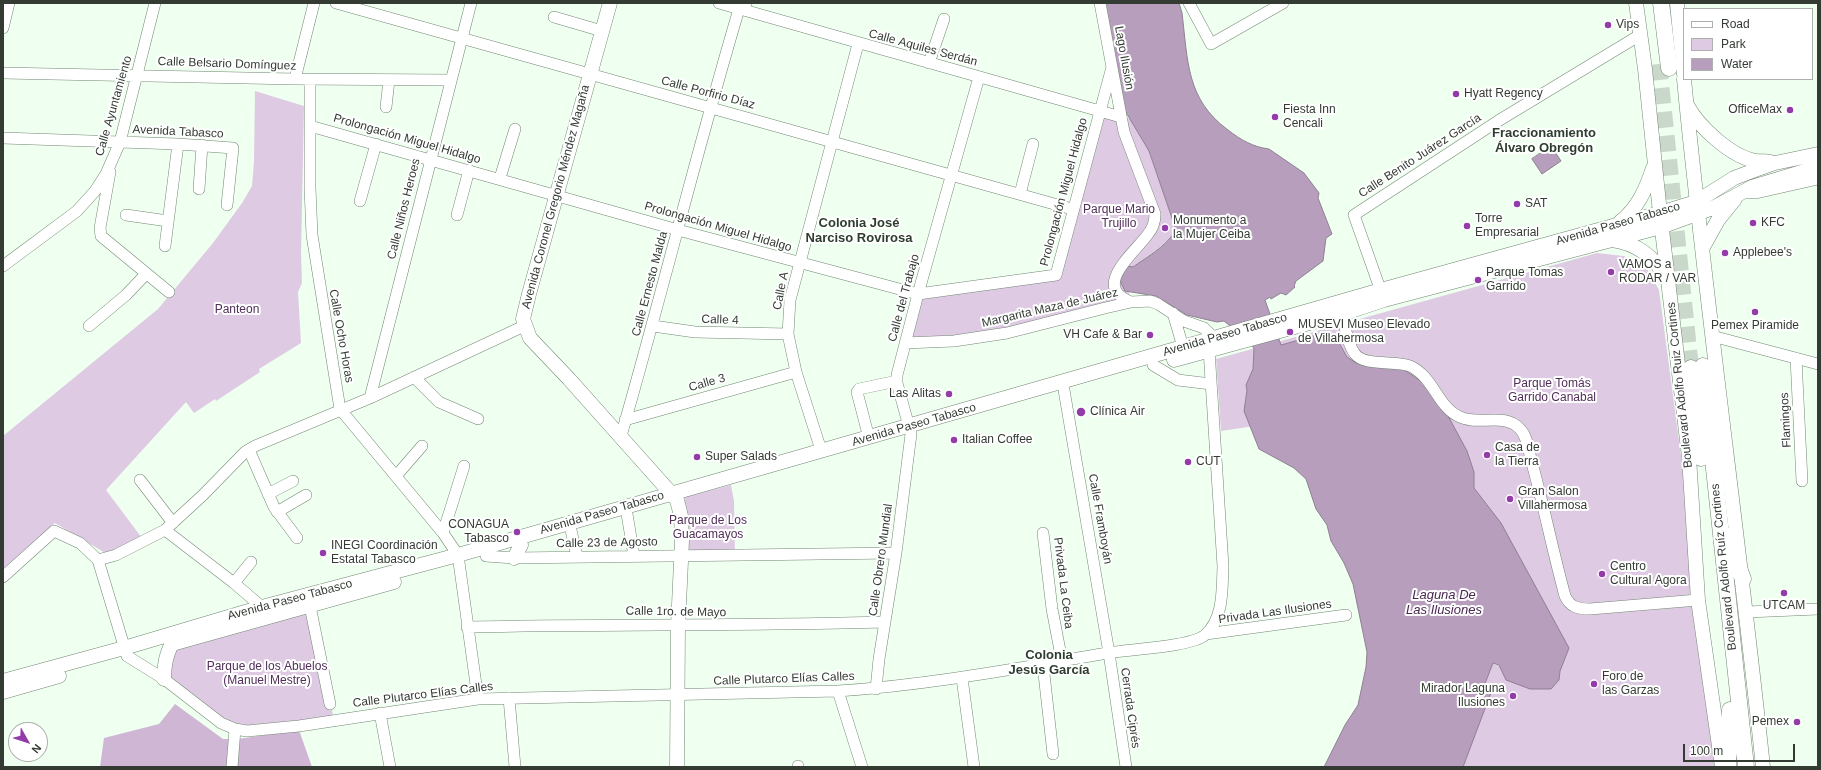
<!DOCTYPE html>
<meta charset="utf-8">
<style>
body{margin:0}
#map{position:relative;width:1821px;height:770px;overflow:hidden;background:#effff0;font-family:Helvetica,sans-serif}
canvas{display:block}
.frame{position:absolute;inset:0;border:4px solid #333b33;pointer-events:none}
.legend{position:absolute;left:1683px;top:8px;width:130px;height:72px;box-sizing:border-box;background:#fff;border:1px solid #adb1ad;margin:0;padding:5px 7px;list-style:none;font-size:12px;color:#333b33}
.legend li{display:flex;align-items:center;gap:8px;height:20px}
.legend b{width:20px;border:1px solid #adb1ad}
.north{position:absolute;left:8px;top:722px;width:40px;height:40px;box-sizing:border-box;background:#fff;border:1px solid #adb1ad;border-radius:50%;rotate:129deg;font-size:11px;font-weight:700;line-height:16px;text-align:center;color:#333b33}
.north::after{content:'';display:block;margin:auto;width:14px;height:18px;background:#933ca9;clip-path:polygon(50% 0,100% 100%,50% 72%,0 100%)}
.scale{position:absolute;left:1683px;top:744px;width:112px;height:18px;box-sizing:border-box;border:2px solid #333b33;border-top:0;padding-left:5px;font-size:12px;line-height:14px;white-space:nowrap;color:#333b33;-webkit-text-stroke:3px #fff;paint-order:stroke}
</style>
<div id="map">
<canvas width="1821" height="770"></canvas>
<div class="frame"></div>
<ul class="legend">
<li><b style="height:5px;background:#fff"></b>Road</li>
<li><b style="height:11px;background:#dfcae4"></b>Park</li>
<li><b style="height:11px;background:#b69ebc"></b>Water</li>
</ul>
<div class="north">N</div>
<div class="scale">100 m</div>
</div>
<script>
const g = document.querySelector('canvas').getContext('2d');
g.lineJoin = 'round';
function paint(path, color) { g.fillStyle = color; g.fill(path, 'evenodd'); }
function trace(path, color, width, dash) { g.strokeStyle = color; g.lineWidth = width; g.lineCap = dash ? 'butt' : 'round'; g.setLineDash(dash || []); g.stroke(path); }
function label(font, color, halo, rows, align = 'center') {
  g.font = font + ' Helvetica,sans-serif'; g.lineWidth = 4; g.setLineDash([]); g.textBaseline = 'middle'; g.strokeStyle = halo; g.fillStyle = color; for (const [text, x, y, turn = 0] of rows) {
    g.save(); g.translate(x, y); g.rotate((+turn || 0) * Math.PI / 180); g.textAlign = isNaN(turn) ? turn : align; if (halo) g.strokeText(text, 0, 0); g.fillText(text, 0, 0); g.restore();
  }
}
paint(new Path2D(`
 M255,91L304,106L301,253L302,283L298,292L301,343L259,369L260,372L216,401L215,399L194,413L186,402L106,490L142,538L107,554L55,523L3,573V436L158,309L213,243L242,203L252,186L254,162Z
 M1099,110L1130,119L1149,151L1175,227C1175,240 1143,259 1133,267L1129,292L1131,302L1007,333L905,343L918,294L1052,277Z
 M1597,253L1624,256L1646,267L1659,290L1682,464L1693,591L1719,767H1461L1482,681L1489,662L1555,685L1560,673L1558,662L1255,426L1221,431L1216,359Z
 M731,485L734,501L735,554L680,555L685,497Z
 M310,606L334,720L241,730L164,679L172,643Z`), '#dfcae4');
paint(new Path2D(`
 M175,704L223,739H238L299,730L312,767H100L104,738L159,724Z`), '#cfb6d5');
const water = new Path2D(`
 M1101,3H1179L1182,13C1188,61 1186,99 1228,130C1241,140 1253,147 1269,149L1304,173L1319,193L1318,198L1332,234L1326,238L1323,261L1296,281L1294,286L1295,287L1286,295L1281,293L1271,299L1270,297L1265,300L1281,345L1327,332L1338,341L1347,357L1356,363L1403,369L1434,390L1467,451L1474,472V488L1501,523L1569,648L1560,671L1559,680L1551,689H1530L1506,680L1499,665L1493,663L1484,686L1492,690L1463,767H1324L1345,725L1358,705L1366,667L1367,652L1353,584L1344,563L1331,541L1327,525L1316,509L1306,479L1294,468L1259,449L1244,411L1247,390L1246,385L1253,369L1254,349L1251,343L1224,321L1217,322L1187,315L1156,296L1125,291L1120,281L1127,266L1133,267C1144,259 1175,241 1175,227L1149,151L1118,99Z
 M1551,146L1561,161L1542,174L1532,159Z`);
paint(water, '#b69ebc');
trace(water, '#8f8093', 1);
trace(new Path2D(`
 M1659,64L1691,368`), '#c9d8ca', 16, [16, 8]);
const minor = new Path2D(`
 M336,3L1072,209
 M719,3L1121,117
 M1100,3L1124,132L1155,214C1155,221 1153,228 1148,234C1136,252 1090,286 1131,302
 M1189,3L1211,44L1283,3
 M554,17L602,31
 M3,28L9,3
 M929,63L944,19
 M3,73L295,79L450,80
 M295,79L314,3
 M310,79V188L312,235L340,409L443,533L458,555L478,699
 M386,107L389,80
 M310,126L678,230L918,294L1056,275L1112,67
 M3,138L178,144L233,148L227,205
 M110,172L100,228L101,236L169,292
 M500,178L515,129
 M199,189L202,145
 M1742,192L1756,193L1818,179
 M1020,194L1033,144
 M360,201L376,144
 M126,215L168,221
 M457,215L469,170
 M165,246L178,144
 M3,266L77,211L95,191L106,174L120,142L155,3
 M1383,297L1354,215L1498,121L1640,35
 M1173,313L1183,347
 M1342,314C1345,326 1347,343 1355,354C1365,367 1396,360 1410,366C1434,377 1437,407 1460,417C1479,426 1505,412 1520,429C1528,437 1529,453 1532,463C1544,507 1553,552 1565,596C1570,607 1578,609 1590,609L1698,600
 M89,326L126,295L146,274
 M653,326L695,332L788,334
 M1712,336L1818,364
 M905,343L954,341L1007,333L1105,308L1131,302L1150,301L1158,304L1184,321L1204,328L1214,338
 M1796,358L1802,481
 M1153,365L1178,380L1211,384
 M414,377L439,402L478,419
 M1064,390L1109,653L1126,767
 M370,398L471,3
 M625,420L796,372
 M621,436C662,294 697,150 739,9L746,3
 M869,438L857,392L859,389L897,381
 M249,450L274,507L297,538
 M821,450L796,372L788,334L790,300L858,44
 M396,476L422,446
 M140,480L173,523
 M268,494L293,481
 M277,512L306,495
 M627,514L634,556
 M165,530L234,583L262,607
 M571,530L577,557
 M443,533L464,466
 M1043,533L1052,609L1062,661
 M486,556L514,558L896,553
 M98,560L116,555L165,530L203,495L245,452L255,446L370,398L524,326
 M3,577L54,531L80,543L98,560L127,656L164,679L221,723L235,729L247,731L299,726L478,699L838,691C929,685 1018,668 1108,653C1129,649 1191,647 1205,635C1224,619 1222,588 1223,566L1209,350
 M234,583L251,562
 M310,606L330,704
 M1747,612L1818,609
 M467,627C607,624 746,626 885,622
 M1206,634L1346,615
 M1043,665L1053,754
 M962,678L974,767
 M876,689L879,659L896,553L911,434L897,383V375L918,294L979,77
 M838,691L862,767
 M509,698L515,767
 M380,713L390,767
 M232,767L235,729
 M798,767V766`);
const major = new Path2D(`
 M610,3L529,294L523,319L530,338L569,379L677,500L681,516L682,540L678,626L677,767
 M1636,3L1645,69L1660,213L1689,457L1698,600L1722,767
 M1677,3L1684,74
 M1684,79C1706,309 1739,537 1763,767
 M1687,105C1698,126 1731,157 1756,161C1761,161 1766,161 1771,162
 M1620,222C1638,208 1646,189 1653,168
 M1612,240C1636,243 1655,257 1666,278
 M1703,247L1718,220L1735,199
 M1174,360L1342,314L1384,300L1661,227L1713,208L1752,187L1818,167
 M514,558L521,545
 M172,644L394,582
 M164,679C164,665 166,656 172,643
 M3,681L124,648L262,607L458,555L1381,290L1660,213L1696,202L1734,178L1755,170L1775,163L1818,154
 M3,692L59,676`);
const highway = new Path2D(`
 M1661,3L1669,68
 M1703,366L1746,767
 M1691,368L1701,458
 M1727,536L1743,579
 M1728,767L1730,710`);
trace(minor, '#748675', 12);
trace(major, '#748675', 15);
trace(highway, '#748675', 17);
trace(minor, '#fff', 11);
trace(major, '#fff', 14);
trace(highway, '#fff', 16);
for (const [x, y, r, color] of [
 [1608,25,4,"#933ca9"],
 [1456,94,4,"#933ca9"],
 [1790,110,4,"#933ca9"],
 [1275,117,4,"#933ca9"],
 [1517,204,4,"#933ca9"],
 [1753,223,4,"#933ca9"],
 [1467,226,4,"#933ca9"],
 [1165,228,4,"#933ca9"],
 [1725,253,4,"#933ca9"],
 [1611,272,4,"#933ca9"],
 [1478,280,4,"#933ca9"],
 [1755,312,4,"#933ca9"],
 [1290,332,4,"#933ca9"],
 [1150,335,4,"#933ca9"],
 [949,394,4,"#933ca9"],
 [1081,412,5,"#933ca9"],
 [954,440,4,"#933ca9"],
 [1487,455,4,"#933ca9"],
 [697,457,4,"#933ca9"],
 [1188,462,4,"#933ca9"],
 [1510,499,4,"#933ca9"],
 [517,532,4,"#933ca9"],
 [323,553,4,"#933ca9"],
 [1602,574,4,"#933ca9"],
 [1784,593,4,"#933ca9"],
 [1594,684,4,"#933ca9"],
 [1513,696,4,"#933ca9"],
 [1797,722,4,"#933ca9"]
]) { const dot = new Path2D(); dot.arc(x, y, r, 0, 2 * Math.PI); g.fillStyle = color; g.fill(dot); trace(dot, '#fff', 1.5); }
label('12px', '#333b33', '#fff', [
 ["Vips",1616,25],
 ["Hyatt Regency",1464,94],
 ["Fiesta Inn",1283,110],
 ["Cencali",1283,124],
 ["OfficeMax",1782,110,"right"],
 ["SAT",1525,204],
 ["Torre",1475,219],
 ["Empresarial",1475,233],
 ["Monumento a",1173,221],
 ["la Mujer Ceiba",1173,235],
 ["KFC",1761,223],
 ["Applebee's",1733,253],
 ["VAMOS a",1619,265],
 ["RODAR / VAR",1619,279],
 ["Parque Tomas",1486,273],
 ["Garrido",1486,287],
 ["MUSEVI Museo Elevado",1298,325],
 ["de Villahermosa",1298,339],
 ["Pemex Piramide",1755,326,"center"],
 ["VH Cafe & Bar",1142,335,"right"],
 ["Las Alitas",941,394,"right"],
 ["Clínica Air",1090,412],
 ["Italian Coffee",962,440],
 ["Casa de",1495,448],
 ["la Tierra",1495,462],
 ["Super Salads",705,457],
 ["CUT",1196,462],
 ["Gran Salon",1518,492],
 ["Villahermosa",1518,506],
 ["CONAGUA",509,525,"right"],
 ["Tabasco",509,539,"right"],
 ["INEGI Coordinación",331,546],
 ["Estatal Tabasco",331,560],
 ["Centro",1610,567],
 ["Cultural Agora",1610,581],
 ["UTCAM",1784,606,"center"],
 ["Foro de",1602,677],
 ["las Garzas",1602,691],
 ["Mirador Laguna",1505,689,"right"],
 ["Ilusiones",1505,703,"right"],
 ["Pemex",1789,722,"right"]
], 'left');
label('12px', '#333b33', '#fff', [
 ["Calle Aquiles Serdán",923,48,15],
 ["Lago Ilusión",1124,58,80],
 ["Calle Belsario Domínguez",227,64,2],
 ["Calle Porfirio Díaz",708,93,15],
 ["Calle Ayuntamiento",114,106,-74],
 ["Avenida Tabasco",178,132,3],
 ["Prolongación Miguel Hidalgo",407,139,16],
 ["Calle Benito Juárez García",1420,156,-33],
 ["Prolongación Miguel Hidalgo",1064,192,-75],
 ["Avenida Coronel Gregorio Méndez Magaña",556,197,-75],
 ["Calle Niños Heroes",404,209,-76],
 ["Avenida Paseo Tabasco",1618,224,-16],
 ["Prolongación Miguel Hidalgo",718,227,16],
 ["Calle Ernesto Malda",650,284,-75],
 ["Calle A",781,291,-79],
 ["Calle del Trabajo",904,298,-75],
 ["Margarita Maza de Juárez",1050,308,-13],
 ["Calle 4",720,320,2],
 ["Avenida Paseo Tabasco",1225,335,-16],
 ["Calle Ocho Horas",341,336,80],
 ["Calle 3",707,383,-16],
 ["Boulevard Adolfo Ruiz Cortines",1680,385,-96],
 ["Flamingos",1786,420,-93],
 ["Avenida Paseo Tabasco",914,425,-16],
 ["Avenida Paseo Tabasco",602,513,-16],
 ["Calle Framboyán",1100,519,80],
 ["Calle 23 de Agosto",607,543,-1],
 ["Calle Obrero Mundial",881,560,-82],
 ["Boulevard Adolfo Ruíz Cortines",1724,567,-96],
 ["Privada La Ceiba",1063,583,83],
 ["Avenida Paseo Tabasco",290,600,-15],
 ["Calle 1ro. de Mayo",676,612,1],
 ["Privada Las Ilusiones",1275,612,-8],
 ["Calle Plutarco Elías Calles",784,679,-2],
 ["Calle Plutarco Elías Calles",423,695,-7],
 ["Cerrada Ciprés",1130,708,82]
]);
label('12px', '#512f59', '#fff', [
 ["Parque Mario",1119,210],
 ["Trujillo",1119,224],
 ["Panteon",237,310],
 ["Parque Tomás",1552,384],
 ["Garrido Canabal",1552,398],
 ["Parque de Los",708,521],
 ["Guacamayos",708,535],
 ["Parque de los Abuelos",267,667],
 ["(Manuel Mestre)",267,681]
]);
label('bold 13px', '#2e3d2f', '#fff', [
 ["Fraccionamiento",1544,133],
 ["Álvaro Obregón",1544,148],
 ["Colonia José",859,223],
 ["Narciso Rovirosa",859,238],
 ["Colonia",1049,655],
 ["Jesús García",1049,670]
]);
label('italic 13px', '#482750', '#fff', [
 ["Laguna De",1444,595],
 ["Las Ilusiones",1444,610]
]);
</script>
